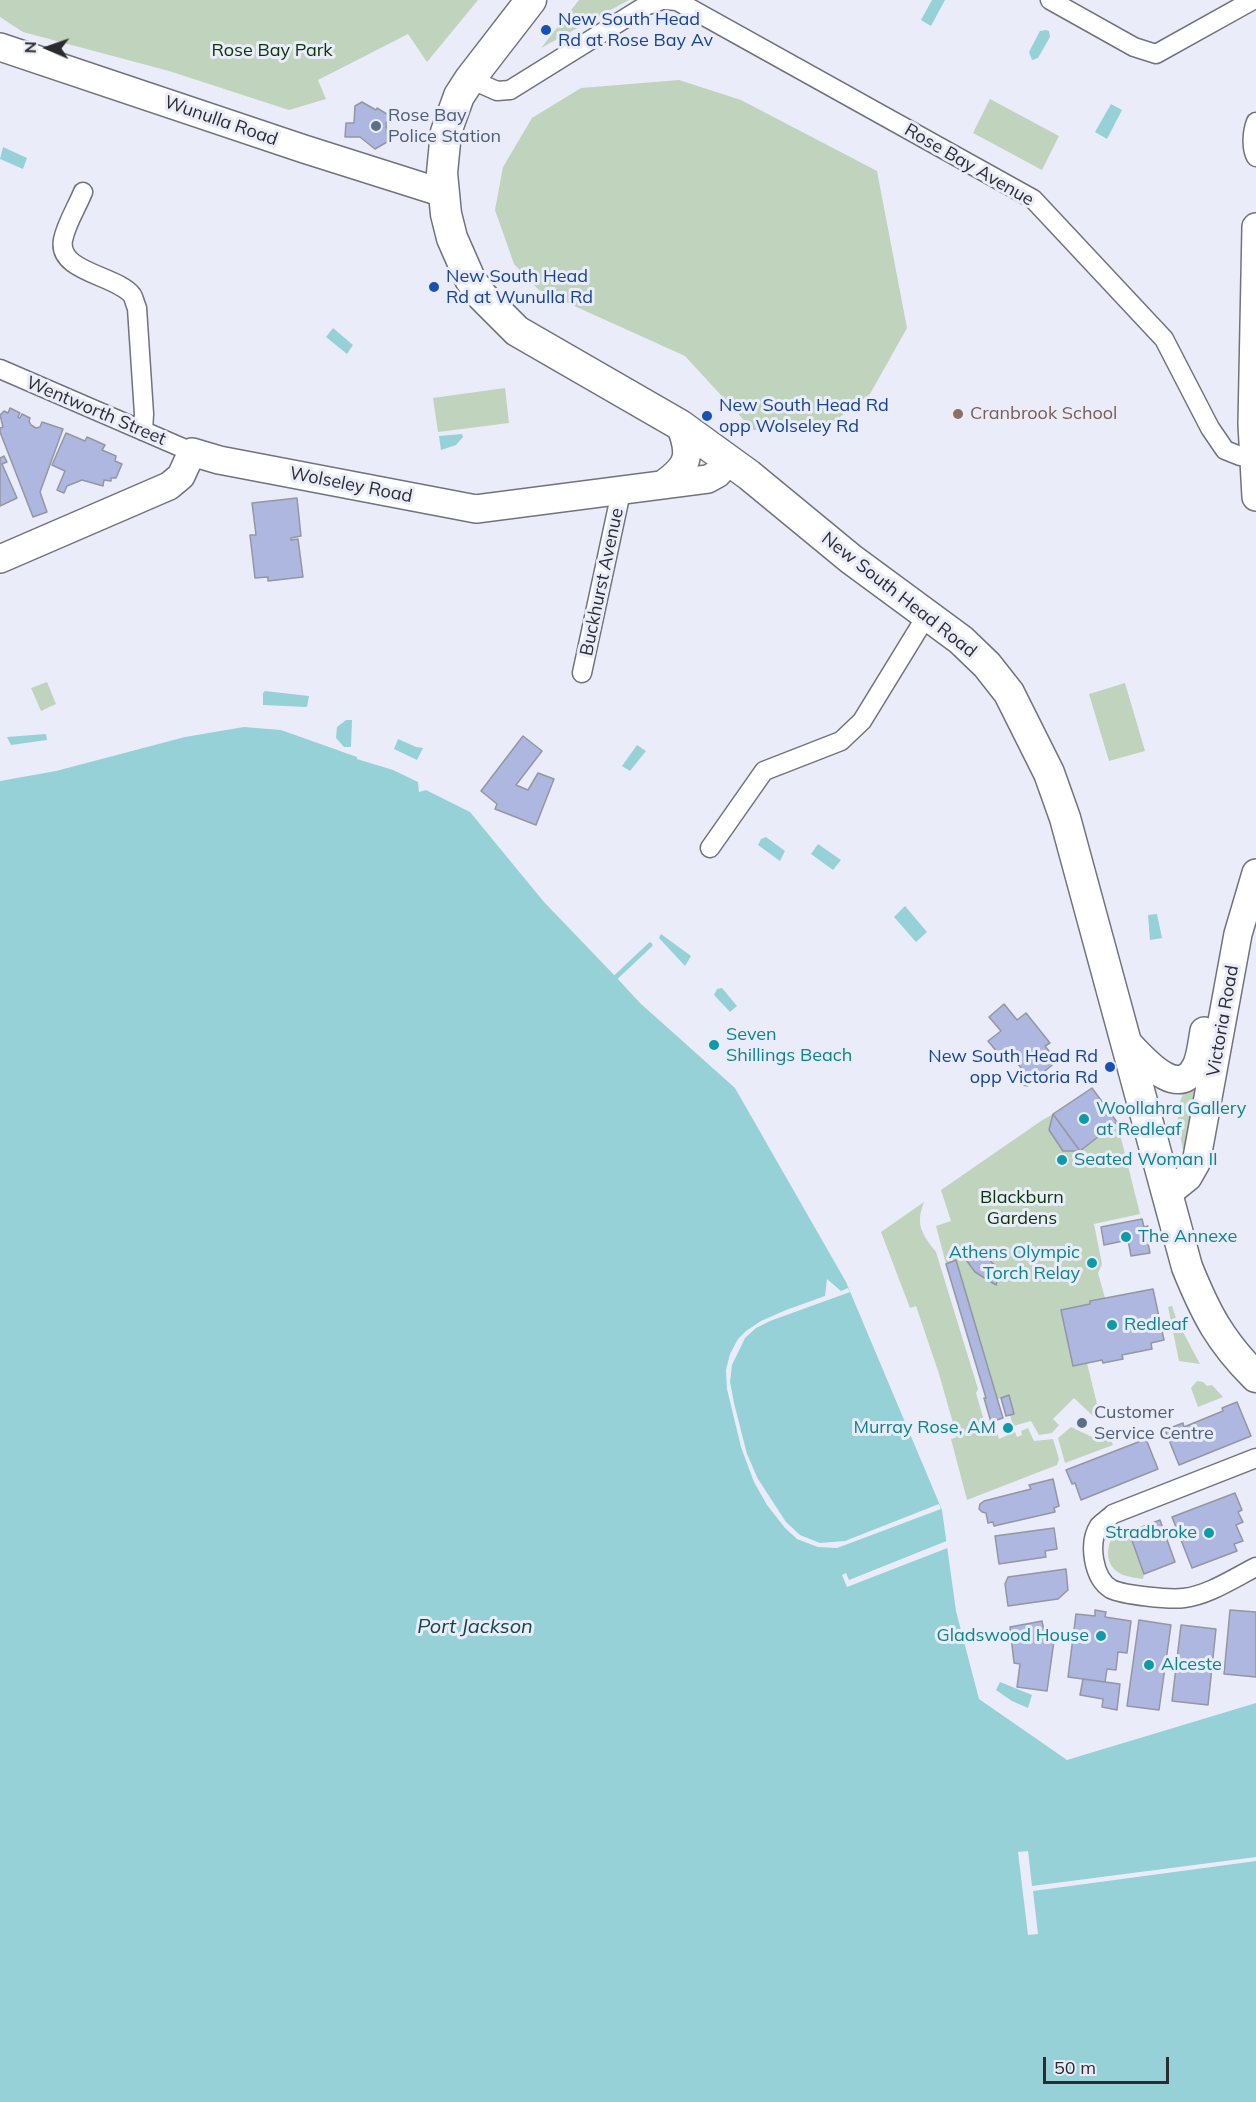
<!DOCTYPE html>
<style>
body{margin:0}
#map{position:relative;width:1256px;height:2102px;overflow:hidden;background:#eaedf9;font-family:Mulish,sans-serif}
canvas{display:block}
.north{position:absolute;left:18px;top:18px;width:60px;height:60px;-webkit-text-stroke:4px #eaedf9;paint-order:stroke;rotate:272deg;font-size:16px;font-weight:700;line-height:24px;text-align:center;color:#2b2c30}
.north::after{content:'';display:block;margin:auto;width:21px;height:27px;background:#2b2c30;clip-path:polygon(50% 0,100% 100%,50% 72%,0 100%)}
.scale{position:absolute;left:1043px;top:2057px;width:126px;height:27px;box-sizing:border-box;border:3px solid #2b2c30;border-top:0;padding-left:8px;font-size:18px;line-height:21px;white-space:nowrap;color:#2b2c30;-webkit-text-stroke:4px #eaedf9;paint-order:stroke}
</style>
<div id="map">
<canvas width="1256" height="2102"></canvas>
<div class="north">N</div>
<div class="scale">50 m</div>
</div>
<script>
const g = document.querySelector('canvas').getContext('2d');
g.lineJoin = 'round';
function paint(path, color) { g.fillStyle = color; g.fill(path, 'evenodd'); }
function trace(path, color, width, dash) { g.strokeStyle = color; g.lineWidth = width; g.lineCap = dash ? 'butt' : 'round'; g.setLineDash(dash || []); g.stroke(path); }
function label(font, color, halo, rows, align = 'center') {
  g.font = font + ' Mulish,sans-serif'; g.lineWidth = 6; g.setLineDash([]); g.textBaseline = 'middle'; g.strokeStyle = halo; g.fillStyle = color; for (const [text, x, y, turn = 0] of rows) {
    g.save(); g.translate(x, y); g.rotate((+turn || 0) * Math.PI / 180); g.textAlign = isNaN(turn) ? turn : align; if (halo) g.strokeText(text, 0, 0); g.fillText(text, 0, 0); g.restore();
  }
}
paint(new Path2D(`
 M0,0H478L427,62L408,34L318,80L326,99L289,110L169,71L23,32L0,17Z
 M579,0H629L541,48Z
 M679,80L741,100L877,171L907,328L870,394L824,429L753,430L685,356L539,290L514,264L495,210L503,167L532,118L581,88Z
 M990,99L1059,136L1042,170L973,133Z
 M505,388L509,423L438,432L433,398Z
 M47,682L56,704L41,711L31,688Z
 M1125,683L1145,751L1109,761L1089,694Z
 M1200,1074L1186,1149L1183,1150C1176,1113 1172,1102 1200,1074Z
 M1053,1114L1049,1130L1063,1151H1080L1117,1122L1140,1214L1094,1224L1102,1264L1098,1273L1105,1298L1090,1301V1304L1061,1310L1073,1366L1087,1363L1098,1408L1093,1416L1074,1398L1053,1419L1059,1425L1052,1433L1039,1435L1031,1421L1013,1426L1010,1415L1014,1414L1009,1396L998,1399L956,1261L946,1264L936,1226L951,1221L941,1190L1041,1121Z
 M924,1202C915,1225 922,1234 936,1252L978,1389L976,1393L985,1424L990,1429L995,1427L999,1439L1015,1432L1017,1437L1022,1435L1021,1431L1028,1428L1034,1441L1053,1439L1059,1459L1057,1465L967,1500L951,1439L957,1437L939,1374L916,1306L910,1308L881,1232Z
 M1172,1306L1177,1321L1200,1364L1179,1361L1168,1307Z
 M1197,1381L1203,1382L1207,1386L1212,1385L1223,1397L1198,1407L1191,1388Z
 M1071,1427L1092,1437L1108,1432L1113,1445L1065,1463L1058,1438Z
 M1121,1526L1129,1532L1144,1574L1143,1579C1136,1578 1129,1577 1123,1575C1101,1566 1106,1539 1121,1526Z`), '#bfd3bd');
paint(new Path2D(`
 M932,0H945L931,26L921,20Z
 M1046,30L1049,31L1050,37L1038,58L1032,60L1029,52L1040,31Z
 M1111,104L1122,110L1107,139L1095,132Z
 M3,147L27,158L23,169L0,159Z
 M333,328L353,345L347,354L326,337Z
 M462,434L463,437L456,445L441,450L439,436Z
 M265,691L309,696L307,707L263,705V693Z
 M346,720H352L351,747H344L336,738L337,727Z
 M244,727L281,730L357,757V759L393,770L418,782L419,792L426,790L470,812L544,902L616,977L640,1003L735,1088L846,1282L942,1510L956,1611L979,1699L1067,1760L1256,1703V2102H0V781L56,771L185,737Z
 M46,734L47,740L11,745L7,737Z
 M398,739L416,747L423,748L417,760L394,749Z
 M637,745L646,751L630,771L622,766Z
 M766,837L785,851L780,861L758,845L761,839Z
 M818,844L841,860L833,870L811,854Z
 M905,906L927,932L916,942L894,917Z
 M1157,914L1162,938L1150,940L1148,915Z
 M661,934L691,956L685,966L659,938Z
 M722,988L737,1006L730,1012L714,995L717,989Z
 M1000,1682L1032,1695L1028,1708L1012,1701L996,1690Z`), '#96d1d8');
paint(new Path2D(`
 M827,1279L841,1291L848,1288L850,1292L770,1321L756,1328L745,1338L732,1365L730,1382L734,1403L747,1454L758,1479L786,1522L800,1535L820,1543L845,1541L939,1504L941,1509L837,1548L818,1547L797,1539L785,1528L767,1505L754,1482L741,1447L727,1389L726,1370L730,1354L738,1339L746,1331L761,1321L786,1310L825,1296Z
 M949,1540L950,1547L847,1587L842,1575L846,1573L849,1580Z
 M1028,1851L1032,1886L1256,1857V1861L1033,1891L1038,1934L1028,1935L1018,1852Z`), '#eaedf9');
trace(new Path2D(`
 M616,977L650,945`), '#96d1d8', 5);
const building = new Path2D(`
 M362,102L376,110L377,108L390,116L386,123L387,142L375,149L360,137H345L346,123H354L355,106Z
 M10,408L20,413L18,417L20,418L22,414L30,418L29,421L31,425L36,428L40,427L42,422L63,429L40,492L47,512L33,517L0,432V428L3,427L0,415L4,411L8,413Z
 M66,433L85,441L87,437L105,445L102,450L116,456L115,461L122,464L116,478H111V481L104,480L103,486L82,480L67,486L64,493L57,490L65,471L52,465Z
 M4,456L7,462L2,464L17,498L0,506V458Z
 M297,498L301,536L291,538V540L298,539L303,577L268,581V577L255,578L250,535H256L252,503Z
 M523,736L542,751L516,785L528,790L538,773L554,779L536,825L495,809L497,804L481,791Z
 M1004,1004L1017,1020L1026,1013L1050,1043L1045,1046L1057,1061L1027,1086L1020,1084L1017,1072L1022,1069L1008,1052L1002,1058L988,1041L1001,1031L989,1017Z
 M1092,1088L1117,1122L1080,1151L1053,1114Z
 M1053,1114L1080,1151H1063L1049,1130Z
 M1142,1219L1144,1227L1148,1226L1151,1243H1148L1150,1253L1131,1256L1128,1240L1104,1245L1101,1227Z
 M982,1253L1000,1270L996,1285L975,1272L967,1261Z
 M956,1260L1003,1418L991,1422L984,1398H986L946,1264Z
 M1153,1289L1164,1340L1151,1343L1152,1349L1122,1355L1123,1359L1103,1363L1102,1360L1073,1366L1061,1310L1090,1304V1301Z
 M1009,1395L1014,1414L1006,1416L1001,1398Z
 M1237,1402L1251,1436L1179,1465L1165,1430L1183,1423L1184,1427L1223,1411L1222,1408Z
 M1146,1439L1158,1469L1081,1500L1075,1483L1072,1484L1066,1470Z
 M1053,1479L1059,1506L1054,1508L1055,1512L994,1526L993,1522L988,1523L986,1513L982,1512L979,1509L980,1504L984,1501L1031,1489L1029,1485Z
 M1235,1493L1242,1510L1238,1512L1243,1522L1236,1525L1243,1541L1234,1544L1237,1551L1192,1568L1172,1517Z
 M1160,1520L1175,1562L1144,1574L1129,1532Z
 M1054,1528L1057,1549L1045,1551L1046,1557L999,1564L995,1536Z
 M1066,1569L1068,1590L1058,1599L1008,1606L1005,1584L1008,1577Z
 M1095,1610L1106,1612L1105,1617L1131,1621L1127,1653L1118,1652L1116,1670L1107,1669L1105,1682L1068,1677L1076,1614L1095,1616Z
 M1230,1610L1256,1612V1677L1224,1674Z
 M1139,1620L1171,1625L1159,1710L1127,1706Z
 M1042,1621L1046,1641H1054L1047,1691L1017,1687L1020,1664L1014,1663L1010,1627Z
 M1181,1625L1216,1629L1208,1705L1172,1701Z
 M1083,1679L1120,1684L1117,1710L1102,1707L1103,1699L1080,1695Z`);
paint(building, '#adb7e0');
trace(building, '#9496a1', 1.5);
const street = new Path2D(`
 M665,0L677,1L1033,199L1164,339L1210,428L1225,450L1240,456H1252
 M1050,0L1134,47L1156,54L1253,0
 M470,79L497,91L510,90L645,6L662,0
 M1256,122C1252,132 1251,148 1256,157
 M83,192C77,207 66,224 63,240C57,272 116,275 132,295C134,298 135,304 137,308L144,414L143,431
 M0,369L192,452
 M582,673L621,492
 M710,848L764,771L841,741L862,721L927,615
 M1256,1458L1113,1514C1109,1518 1103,1522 1099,1526C1088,1543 1093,1578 1111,1589C1123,1595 1170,1600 1184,1598C1209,1595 1234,1578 1256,1567`);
const secondary = new Path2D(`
 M0,47L304,149L443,193
 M1256,227L1252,424L1256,497
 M662,485C689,466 692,456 680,425
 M0,559L169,486L181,476L192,452L219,460L476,509L708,479L717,474L729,461
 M1126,1041C1141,1056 1179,1104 1197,1064C1201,1054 1202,1042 1204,1031
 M1167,1194L1188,1177L1196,1163L1238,934L1256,873`);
const primary = new Path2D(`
 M531,0L470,79L459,96L446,132L442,173L446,214L452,238L470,279L482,296L517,331L680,425L749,475L851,559L961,640L987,665L1009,693L1049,773L1065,818L1187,1267C1206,1314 1220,1341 1256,1377`);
trace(street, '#70737d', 21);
trace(secondary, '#70737d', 30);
trace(primary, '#70737d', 33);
trace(street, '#fff', 18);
trace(secondary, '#fff', 27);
trace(primary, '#fff', 30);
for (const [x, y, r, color] of [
 [546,30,6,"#1a4fb4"],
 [376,126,6,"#5c6f8a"],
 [434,287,6,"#1a4fb4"],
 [958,414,6,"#8d6e63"],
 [707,416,6,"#1a4fb4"],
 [714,1045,6,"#0f9aa8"],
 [1110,1067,6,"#1a4fb4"],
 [1084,1119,6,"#0f9aa8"],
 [1062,1160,6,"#0f9aa8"],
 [1126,1237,6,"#0f9aa8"],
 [1092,1263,6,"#0f9aa8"],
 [1112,1325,6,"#0f9aa8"],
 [1082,1423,6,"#5c6f8a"],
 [1008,1428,6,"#0f9aa8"],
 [1209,1533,6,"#0f9aa8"],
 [1101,1636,6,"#0f9aa8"],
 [1149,1665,6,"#0f9aa8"]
]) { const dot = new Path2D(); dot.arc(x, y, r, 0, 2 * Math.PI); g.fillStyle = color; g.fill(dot); trace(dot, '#eaedf9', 2); }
label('18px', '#164399', '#eaedf9', [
 ["New South Head",558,20],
 ["Rd at Rose Bay Av",558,41],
 ["New South Head",446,277],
 ["Rd at Wunulla Rd",446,298],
 ["New South Head Rd",719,406],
 ["opp Wolseley Rd",719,427],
 ["New South Head Rd",1098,1057,"right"],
 ["opp Victoria Rd",1098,1078,"right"]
], 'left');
label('18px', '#083605', '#eaedf9', [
 ["Rose Bay Park",272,51],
 ["Blackburn",1022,1198],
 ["Gardens",1022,1219]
]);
label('18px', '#4e5e75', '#eaedf9', [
 ["Rose Bay",388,116],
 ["Police Station",388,137],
 ["Customer",1094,1413],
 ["Service Centre",1094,1434]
], 'left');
label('18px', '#2b2c30', '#eaedf9', [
 ["Wunulla Road",221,121,19],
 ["Rose Bay Avenue",969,165,30],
 ["Wentworth Street",96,411,23],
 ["Wolseley Road",351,485,11],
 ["Buckhurst Avenue",602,582,-78],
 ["New South Head Road",899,595,38],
 ["Victoria Road",1223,1021,-80]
]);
label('18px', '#785e54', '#eaedf9', [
 ["Cranbrook School",970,414]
], 'left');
label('18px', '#0d838f', '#eaedf9', [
 ["Seven",726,1035],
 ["Shillings Beach",726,1056],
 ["Woollahra Gallery",1096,1109],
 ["at Redleaf",1096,1130],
 ["Seated Woman II",1074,1160],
 ["The Annexe",1138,1237],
 ["Athens Olympic",1080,1253,"right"],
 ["Torch Relay",1080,1274,"right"],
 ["Redleaf",1124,1325],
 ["Murray Rose, AM",996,1428,"right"],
 ["Stradbroke",1197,1533,"right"],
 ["Gladswood House",1089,1636,"right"],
 ["Alceste",1161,1665]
], 'left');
label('italic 20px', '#0e444a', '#eaedf9', [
 ["Port Jackson",475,1627]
]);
</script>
